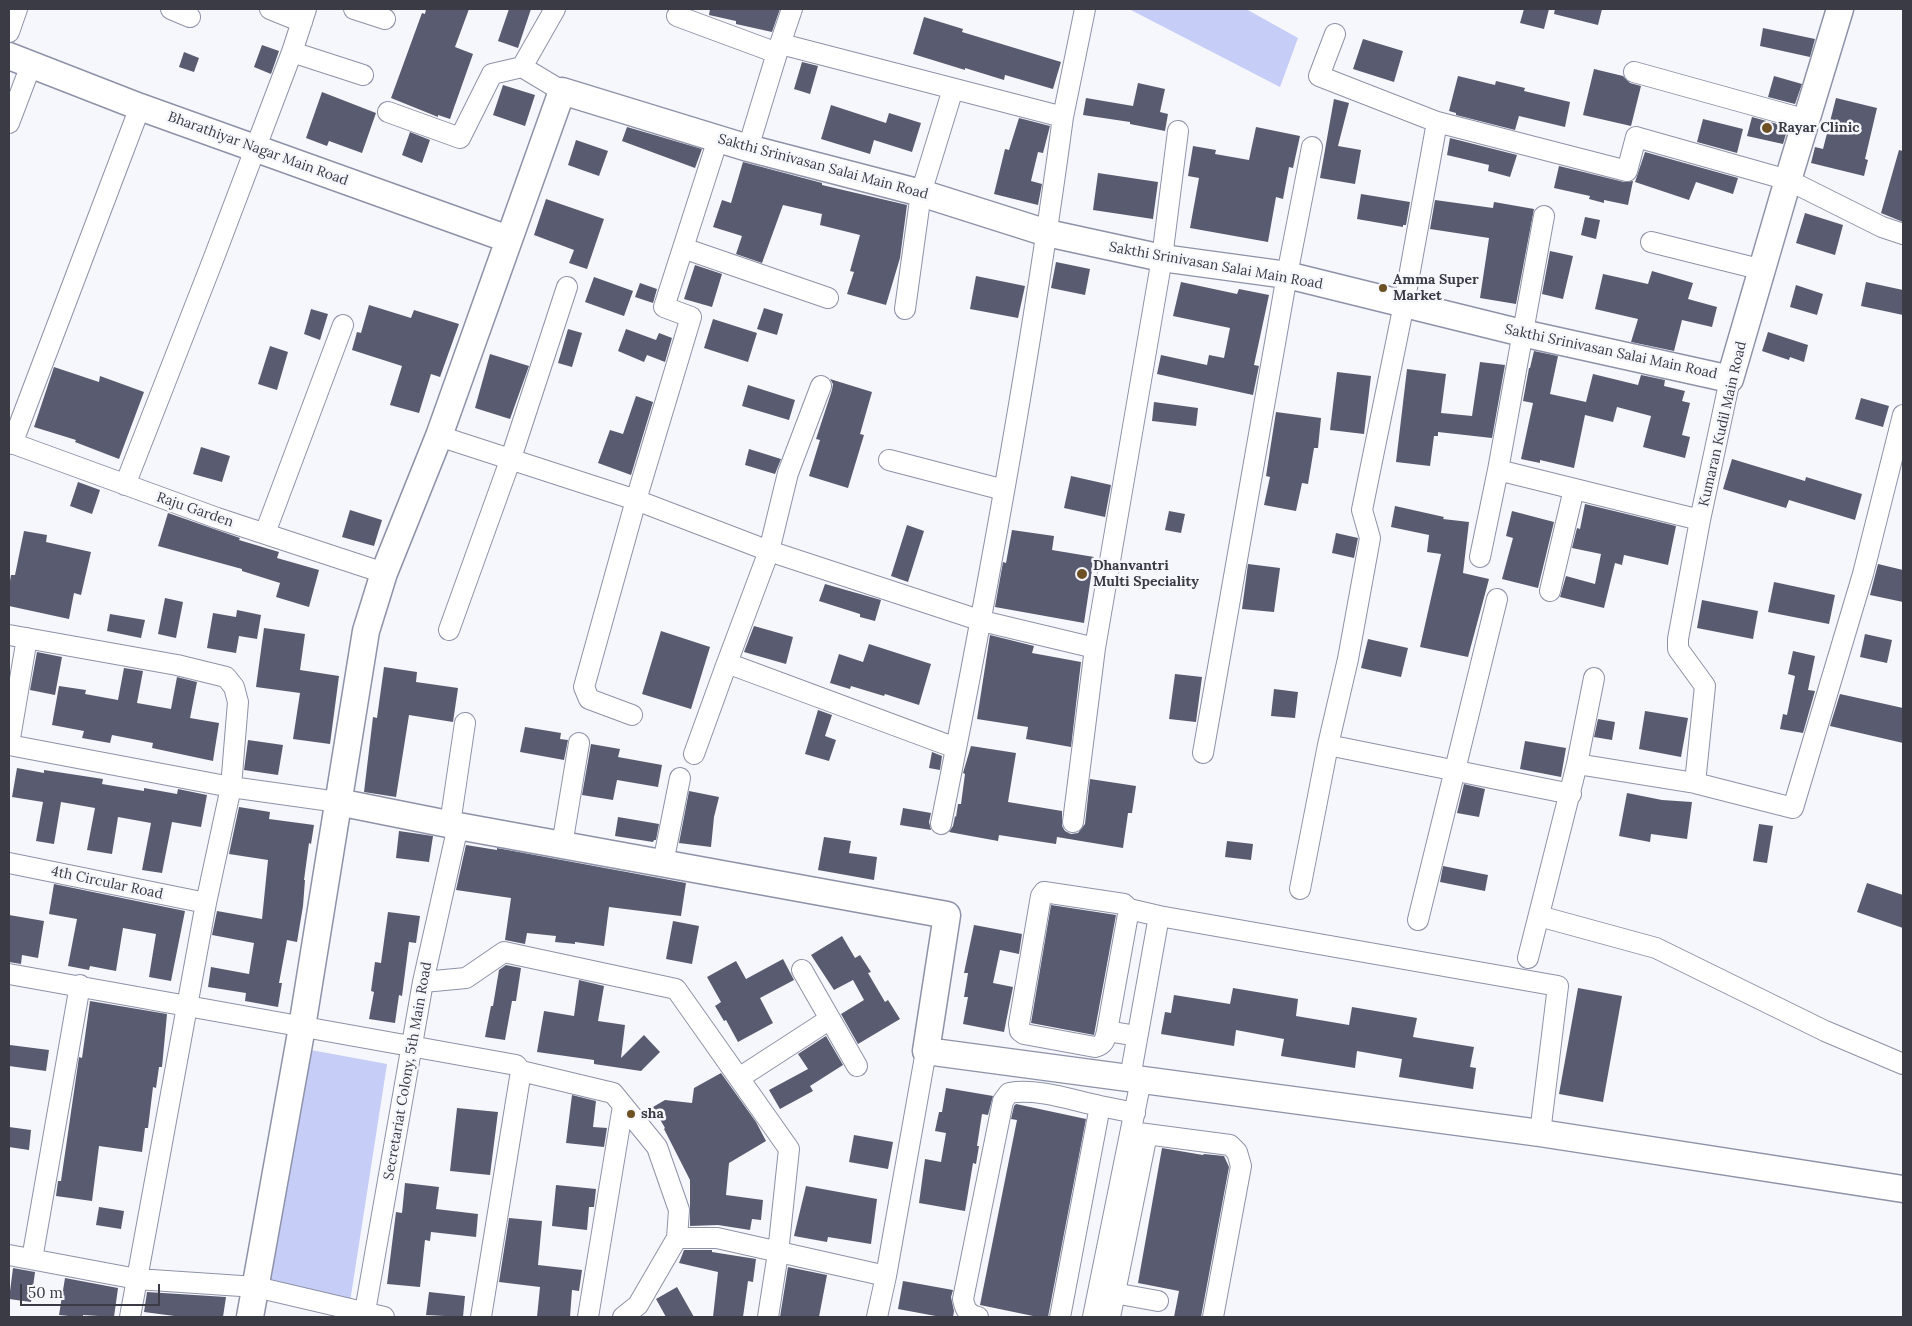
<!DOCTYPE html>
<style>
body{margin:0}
#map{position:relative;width:1912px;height:1326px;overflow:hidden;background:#f6f7fc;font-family:Lora,serif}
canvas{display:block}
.frame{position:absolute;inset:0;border:10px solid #3a3b45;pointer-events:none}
.scale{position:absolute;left:20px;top:1284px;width:140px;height:22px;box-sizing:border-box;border:2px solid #3a3b45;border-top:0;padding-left:6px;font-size:15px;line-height:18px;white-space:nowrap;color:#3a3b45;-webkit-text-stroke:4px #f6f7fc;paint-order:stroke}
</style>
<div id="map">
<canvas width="1912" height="1326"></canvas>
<div class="frame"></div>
<div class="scale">50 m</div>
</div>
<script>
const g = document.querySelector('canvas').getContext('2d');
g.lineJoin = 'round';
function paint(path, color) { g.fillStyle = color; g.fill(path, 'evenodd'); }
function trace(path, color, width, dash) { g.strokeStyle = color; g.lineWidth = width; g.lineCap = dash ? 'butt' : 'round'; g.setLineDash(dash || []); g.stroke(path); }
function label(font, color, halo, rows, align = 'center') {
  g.font = font + ' Lora,serif'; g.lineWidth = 5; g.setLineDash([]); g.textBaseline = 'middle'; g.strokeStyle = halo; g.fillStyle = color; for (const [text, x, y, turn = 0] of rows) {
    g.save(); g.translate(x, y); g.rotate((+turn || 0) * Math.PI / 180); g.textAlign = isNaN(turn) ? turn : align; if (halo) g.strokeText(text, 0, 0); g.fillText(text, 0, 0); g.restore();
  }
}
paint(new Path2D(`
 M1129,9H1246L1298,38L1280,87Z
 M311,1050L387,1064L350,1302L266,1283Z`), '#c6cdf6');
paint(new Path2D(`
 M426,9H469L455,47L473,54L450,119L438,115V117L391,98L422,13L425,14Z
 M509,9H531L518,48L498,41Z
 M710,9H780L772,32L736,24V21L709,15Z
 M1524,9H1549L1544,29L1520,23Z
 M1555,9H1602L1598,25L1554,14Z
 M924,17L963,29L962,32L1061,62L1053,89L1005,75L1004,80L965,68V70L913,54Z
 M1763,28L1815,39L1810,57L1760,46Z
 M1363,39L1403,51L1394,82L1353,69Z
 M262,45L279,51L271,74L254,67Z
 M184,52L199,58L194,72L179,67Z
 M802,62L818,66L810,94L794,89Z
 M1594,69L1623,76L1630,83L1641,86L1631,126L1583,115Z
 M1458,76L1495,85L1496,81L1525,88L1524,91L1570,102L1565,127L1519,116L1515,130L1456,115V113L1449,111Z
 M1774,76L1802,84L1795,104L1768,97Z
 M1138,83L1165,89L1160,112L1168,114L1165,131L1130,124V122L1083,115L1086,98L1133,106Z
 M503,85L535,95L525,126L493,115Z
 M322,92L376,113L362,153L329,141L327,146L306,138Z
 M1836,98L1877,108L1865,159L1868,160L1864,176L1811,163L1815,147L1823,149Z
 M1334,99L1349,103L1338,146L1361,150L1355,184L1320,178Z
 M831,105L886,123L889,113L921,123L912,152L874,140L870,154L821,139Z
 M1752,117L1788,127L1783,144L1747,136Z
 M1019,118L1050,126L1043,153L1038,152L1031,181L1042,184L1038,205L994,194L1005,149L1009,150Z
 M1703,119L1743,129L1737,153L1697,142Z
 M627,127L702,149L695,168L622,141Z
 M1256,127L1300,136L1293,168L1289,167L1283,199L1276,197L1268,242L1190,228L1199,178L1188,176L1193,146L1216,150L1215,154L1249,160Z
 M410,132L430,140L422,163L402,155Z
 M1450,138L1517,155L1510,177L1488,171L1489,165L1447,155Z
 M576,140L608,151L599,176L568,165Z
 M1899,150L1903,151V222L1881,213Z
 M1645,152L1738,178L1733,194L1696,182L1689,200L1635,182Z
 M743,162L822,183V185L907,205L900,258L886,305L847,294L854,272L850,271L860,235L820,225L822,214L783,205L762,263L736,254L742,236L713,227L722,200L731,203Z
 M1559,166L1624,182L1633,181L1628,205L1604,200V203L1589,199L1590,196L1554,188Z
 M1098,173L1158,182L1153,219L1093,210Z
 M1361,194L1410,202L1406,225H1403V227L1357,219Z
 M546,199L604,219L587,269L569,263L574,250L534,235Z
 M1435,200L1493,208L1494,202L1534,209L1516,304L1480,298L1489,238L1430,229Z
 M1805,213L1843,225L1835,255L1796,243Z
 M1585,217L1600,220L1596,239L1581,235Z
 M1550,251L1573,256L1563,299L1542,294Z
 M1056,262L1090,269L1085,295L1051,288Z
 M695,265L722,274L712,307L684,299Z
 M1652,271L1693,283L1688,299L1717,307L1712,327L1682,320L1674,351L1631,342L1638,319L1595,309L1603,274L1648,284Z
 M976,276L1025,286L1018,318L970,309Z
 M594,277L633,291L624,316L585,302Z
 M1181,282L1237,294L1239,289L1269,295L1254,365L1259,366L1253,395L1157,374L1161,355L1207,365L1209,355L1224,358L1230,328L1173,316Z
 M1866,282L1903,290V315L1861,306Z
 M640,283L657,289L653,303L635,297Z
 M1796,285L1823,294L1817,315L1790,307Z
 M369,305L411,318L414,310L459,324L440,377L431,374L419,413L390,405L402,366L352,350L357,332L361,333Z
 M764,308L783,314L777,335L757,329Z
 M311,309L328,314L320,340L304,334Z
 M713,319L757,333L748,362L704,348Z
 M568,329L582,333L572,367L558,363Z
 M626,329L656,340L659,333L672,338L665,362L647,355L644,362L618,351Z
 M1768,332L1808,345L1804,362L1790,357L1789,360L1762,351Z
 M270,346L288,352L277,390L258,384Z
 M1534,351L1558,356L1550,394L1586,402L1593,374L1638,385L1641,375L1665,380L1664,386L1685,391L1682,401L1690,403L1682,435L1690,437L1685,458L1643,447L1651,416L1617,407L1613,422L1585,415L1574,468L1540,460V463L1521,459L1533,403L1523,401L1529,368H1530Z
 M490,354L529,366L510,419L475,408Z
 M1480,362L1505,365L1492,438L1438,432V436H1434L1430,466L1396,462L1407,369L1446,374L1441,413L1472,416Z
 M54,367L99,382L100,376L144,392L119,459L75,442L76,440L34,427Z
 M1337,372L1371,376L1364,434L1330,430Z
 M830,379L872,392L860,434L864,435L848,488L809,476L820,440L816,439L832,390L833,384Z
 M748,385L795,400L789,420L742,406Z
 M636,396L653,402L631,475L598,463L610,430L623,434Z
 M1861,398L1889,406L1883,427L1855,419Z
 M1154,402L1198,408L1196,426L1152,421Z
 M1276,412L1321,418L1318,448H1314L1308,484L1302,483L1296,511L1264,505L1270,477L1266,476Z
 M201,447L230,456L222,482L193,474Z
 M749,449L781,459L775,474L745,465Z
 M1732,459L1805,481L1806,477L1862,494L1855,520L1789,500L1786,508L1723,489Z
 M1071,476L1111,485L1105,517L1064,508Z
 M78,482L100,490L92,514L70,506Z
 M1585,504L1676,526L1668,565L1624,555L1622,565L1615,563L1604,608L1560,597L1566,576L1595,584L1601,554L1572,548L1577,528L1580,529Z
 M1395,506L1444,517L1443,519L1469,522L1463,573L1489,579L1468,657L1420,647L1441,554L1427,552L1429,535L1391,527Z
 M350,510L382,520L374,546L342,537Z
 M1169,511L1185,514L1181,533L1165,530Z
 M1512,511L1554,522L1538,588L1502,579L1513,538L1506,536Z
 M168,513L240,538L239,540L279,552L277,558L319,570L309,607L276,597L280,583L242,571V569L158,546Z
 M907,525L924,531L908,582L891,576Z
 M1012,530L1054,536L1052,550L1094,557L1084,623L995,607L1003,562L1006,563Z
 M24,531L47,535L46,542L91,552L81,595L74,593L69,619L9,606V587L11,575H15Z
 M1336,533L1358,538L1354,558L1332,553Z
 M1248,564L1280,568L1274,612L1242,609Z
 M1878,564L1903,570V602L1870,595Z
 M1774,582L1835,595L1829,624L1768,612Z
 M825,584L881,600L875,621L860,617V614L819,601Z
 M165,598L183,602L176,638L158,634Z
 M1702,600L1758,611L1753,639L1697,628Z
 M237,610L261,615L257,639L239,636L236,653L207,648L213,613L236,617Z
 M110,614L145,620L141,638L107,631Z
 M754,626L793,637L786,664L744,652Z
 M264,628L305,634L300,670L339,676L330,744L293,739L300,693L256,687Z
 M661,631L710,647L691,709L642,694Z
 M1865,634L1892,640L1887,663L1860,657Z
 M990,635L1034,646L1032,653L1081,662L1071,747L1026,739L1028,727L977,719Z
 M1368,639L1408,648L1401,677L1361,668Z
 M869,644L931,664L919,705L885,694L884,696L851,686L850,689L830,683L839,654L863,662Z
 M1793,651L1815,656L1808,690L1815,691L1803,733L1780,729L1783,714L1787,715L1795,676L1788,674Z
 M37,652L62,657L55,695L30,690Z
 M384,667L417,672L416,682L458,688L453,722L409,715L396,797L364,792L373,717L377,718Z
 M124,668L143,671L137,703L171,709L177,677L197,682L190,718L219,723L213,761L152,748L153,743L112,735L110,743L82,738L84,731L52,725L59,686L86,690L85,694L118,700Z
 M1175,674L1202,677L1196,722L1169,719Z
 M1274,689L1298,692L1295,718L1271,716Z
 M1840,694L1903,708V743L1830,726Z
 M818,710L832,715L825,736L836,740L829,761L805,754Z
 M1645,711L1688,718L1681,757L1639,749Z
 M1598,719L1615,722L1612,740L1594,737Z
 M525,727L561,733L560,739L568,740L564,760L520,752Z
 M248,740L283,745L278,775L244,770Z
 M1525,741L1566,748L1561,777L1520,769Z
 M591,744L620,749L618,757L662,765L658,787L617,780L613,800L582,795Z
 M971,746L1016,753L1008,802L1062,811V826L1065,831L1071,834L1078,833L1085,824L1090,779L1136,786L1132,813H1128L1123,848L1057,837L1056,844L999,835L998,841L949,832L953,826L955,816L956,817L958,804H961L965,774L963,773Z
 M932,752L942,756L940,770L929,768Z
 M17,768L44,773V770L103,779L102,784L144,791V788L177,794L178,789L207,795L201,827L172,822L162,873L142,870L151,823L118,817L112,854L87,850L95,808L61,802L54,844L36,841L43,802L12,797Z
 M1464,784L1485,789L1479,817L1457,813Z
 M689,791L719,797L714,817L711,847L679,843Z
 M1627,793L1662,800L1692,802L1687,839L1651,834L1650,842L1619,836Z
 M239,807L270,812L269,819L314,825L311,844L309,843L304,880H305L303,906L297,942L287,940L279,983H282L278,1007L245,1001L246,993L208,987L211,967L249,974L254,943L212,935L217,911L262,919L268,860L229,854Z
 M903,808L931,813L929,822L931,830L900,825Z
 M618,817L659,824L656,840H654L653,842L615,836Z
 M1759,824L1773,826L1767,863L1753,861Z
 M399,831L433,836L429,862L396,858Z
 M824,837L851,841L849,853L877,857L874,880L818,870Z
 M1227,841L1253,844L1251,860L1225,857Z
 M466,845L497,850V848L686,883L681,916L609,907L604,946L575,942V944L555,942L556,936L527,933L525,944L505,940L511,898L456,890Z
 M1443,866L1488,875L1485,891L1440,882Z
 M1867,883L1903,895V928L1857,912Z
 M54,884L185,911L171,981L149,977L156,934L123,928L116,971L90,966L89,970L68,966L77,919L49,914Z
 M1051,905L1116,915L1094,1035L1031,1023Z
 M388,912L420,916L416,943L409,942L402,996L399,995L395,1023L369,1019L374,992L371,991L375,962L381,963Z
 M9,915L44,921L38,958L22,955L21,964L9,962Z
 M673,921L699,926L692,964L666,959Z
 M974,925L1022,934L1019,954L1000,950L993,983L1013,987L1004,1032L963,1024L968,997H964L968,973H964Z
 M842,936L855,958L860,955L871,972L868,973L885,1002L888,1000L900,1019L858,1044L841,1014L864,1000L853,980L834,990L811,955Z
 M783,959L794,980L760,998L773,1023L738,1042L726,1020L724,1021L715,1006L721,1002L707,977L736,961L746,979Z
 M506,965L521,968L516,1001H512L505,1040L485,1037L491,1006H493L499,970Z
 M579,980L604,986L598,1021L625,1025L621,1058L644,1035L660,1052L641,1071L594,1064V1060L537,1052L544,1011L574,1016Z
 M1233,988L1298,999L1296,1016L1349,1025L1352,1007L1417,1018L1413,1037L1474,1047L1470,1067L1476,1068L1473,1089L1399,1077L1402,1059L1357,1051L1355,1068L1281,1056L1284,1039L1236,1030L1234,1046L1161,1034L1165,1012L1171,1013L1174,995L1230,1004Z
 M1578,988L1622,996L1603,1102L1559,1094Z
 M90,1001L167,1014L162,1067H159L156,1088L153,1087L148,1128H145L142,1152L99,1146L92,1201L56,1196L58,1181H61L79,1057L82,1058Z
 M826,1036L843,1065L810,1086L813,1091L780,1109L769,1090L808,1069L798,1054Z
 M10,1045L49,1050L46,1071L9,1066Z
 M721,1073L756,1122L766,1141L729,1163L726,1195L763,1200L761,1220L752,1219L750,1230L718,1225L690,1226V1180L664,1129L665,1128L653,1107L665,1100L692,1103L694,1088Z
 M946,1088L993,1096L988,1115L982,1114L977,1146H979L976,1164L973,1163L965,1211L919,1203L925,1159L941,1162L946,1133L935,1131L939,1112H942Z
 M572,1095L596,1101L593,1127L607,1128L604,1147L566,1143Z
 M1016,1104L1086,1119L1048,1317H1038L980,1305L1017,1120L1011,1119L1014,1106Z
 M457,1108L498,1112L490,1175L450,1171Z
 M9,1127L31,1130L29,1150L9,1147Z
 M854,1135L893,1142L888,1169L849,1162Z
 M1162,1148L1203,1155L1204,1154L1224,1156L1229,1167L1201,1317H1174L1179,1291L1138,1283Z
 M405,1183L439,1187L436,1209L478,1214L476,1237L431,1232L430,1241L425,1240L420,1287L387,1284L396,1212L402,1213Z
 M556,1185L596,1189L594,1207H589L587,1230L552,1226Z
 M806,1186L877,1199L871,1244L828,1237L827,1242L794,1236Z
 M99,1207L124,1211L121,1229L96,1225Z
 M509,1218L542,1221L538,1265L582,1270L579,1291L572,1290L570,1317H537L540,1287L499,1282Z
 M684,1250H712V1252L756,1259L753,1282L748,1281L743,1317H713L718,1272L679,1263Z
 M788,1267L827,1275L819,1317H780Z
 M13,1268L35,1272L31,1302L9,1299Z
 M65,1278L118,1288L114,1317L83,1315V1317H78L59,1315Z
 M903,1281L953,1290L951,1297L954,1311L953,1317H941L898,1309Z
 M677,1287L694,1317H666L656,1299Z
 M147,1292L226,1297L223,1317H182L144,1312Z
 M429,1292L465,1296L463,1317L426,1315Z`), '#595c70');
const minor = new Path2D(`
 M171,9L190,17
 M270,9L302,22
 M354,9L385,19
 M555,9L522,67L562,91
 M677,16L777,53
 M9,32L17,9
 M1335,34L1319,76L1437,122L1404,304L1362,510L1370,538L1348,659L1328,745L1571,794
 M781,44L1063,117L1085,9
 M292,52L363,75
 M1634,72L1807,120
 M388,112L460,138L492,74L522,67
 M1437,122L1627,171L1636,137L1788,180L1882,227L1903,234
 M9,123L31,65
 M748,148L777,53L792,9
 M1651,242L1763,270
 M683,248L828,298
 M905,309L921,193L953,89
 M821,386L788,473L769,551L727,663L956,748
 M439,436L636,500L769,551L982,621L1095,648L1073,822
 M9,442L217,518L384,573
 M12,444L140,107
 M889,460L1004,490
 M1498,470L1700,520
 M125,485L213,260L292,52L306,9
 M265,533L343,325
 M1480,557L1498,470L1544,216
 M1550,591L1574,489
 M449,630L511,458L567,287
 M9,635L177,665L226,677L234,687L238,702L231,787L206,903L130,1317
 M1095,648L1162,258L1178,131
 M632,715L589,699L584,687L636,500L691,317L664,307L718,139
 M9,744L27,638
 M9,745L231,787L338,802
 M1203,753L1287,275L1312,147
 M694,754L727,663
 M1577,764L1594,678
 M1695,783L1705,686L1678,649V639L1700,520L1730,379
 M450,824L465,723
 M941,824C988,590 1031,355 1063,117
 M562,845L579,743
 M9,863L206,903
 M663,863L680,778
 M1300,889L1328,745
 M1539,916L1656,948L1825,1031L1903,1064
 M1418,920L1497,599
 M1528,958L1577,764L1695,783L1793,808L1863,574L1903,415
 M802,970L857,1066
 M9,974L516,1065L521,1071L613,1093L657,1147L679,1210L677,1238L638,1305L623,1317
 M423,982L466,978L504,952L676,989L789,1149L778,1253L768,1317
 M1107,1031L1129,909
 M1137,1036L1107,1031C1105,1040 1104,1045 1095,1047L1024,1034L1020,1031L1019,1024L1041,896L1044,892L1124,904L1129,909L1159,916
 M739,1078L830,1019
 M1130,1078L1159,916L1558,986L1540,1133
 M1100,1106L1135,1113
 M1131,1132L1230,1145L1237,1152L1241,1166L1213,1317
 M677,1238H717L886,1276
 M9,1255L137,1279L256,1287L384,1317
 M32,1259L80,985
 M1103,1291L1158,1301
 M364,1317L423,982L458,826
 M481,1317L521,1071
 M588,1317L623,1106
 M877,1317L886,1276L926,1051
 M978,1317C967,1314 965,1309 963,1299L1003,1101L1009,1093C1038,1088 1071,1100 1100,1106L1060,1317
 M1093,1317L1141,1080
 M1110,1317L1147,1134`);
const tertiary = new Path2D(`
 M9,56L140,107L508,239
 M338,802L458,826L947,915L926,1051L1540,1133L1903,1189
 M250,1317L302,1027L366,631L384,573L439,436L562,91L748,148L921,193L1047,233L1162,258L1287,275L1522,333L1730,379L1788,180L1840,9`);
trace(minor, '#8e92a8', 22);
trace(tertiary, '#8e92a8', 29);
trace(minor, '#fff', 20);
trace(tertiary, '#fff', 26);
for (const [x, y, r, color] of [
 [1767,128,6,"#6d5024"],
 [1383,288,5,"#6d5024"],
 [1082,574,6,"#6d5024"],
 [631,1114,5,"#6d5024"]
]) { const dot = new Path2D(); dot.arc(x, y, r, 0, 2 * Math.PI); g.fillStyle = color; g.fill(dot); trace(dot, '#f6f7fc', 2); }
label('bold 14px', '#3a3b45', '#f6f7fc', [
 ["Rayar Clinic",1778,128],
 ["Amma Super",1393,280],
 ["Market",1393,296],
 ["Dhanvantri",1093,566],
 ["Multi Speciality",1093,582],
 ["sha",641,1114]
], 'left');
label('14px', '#3a3b45', '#f6f7fc', [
 ["Bharathiyar Nagar Main Road",258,149,20],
 ["Sakthi Srinivasan Salai Main Road",823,167,15],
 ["Sakthi Srinivasan Salai Main Road",1216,266,10],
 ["Sakthi Srinivasan Salai Main Road",1611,352,12],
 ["Kumaran Kudil Main Road",1723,424,-77],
 ["Raju Garden",195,510,19],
 ["4th Circular Road",107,883,12],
 ["Secretariat Colony, 5th Main Road",408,1071,-80]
]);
</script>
